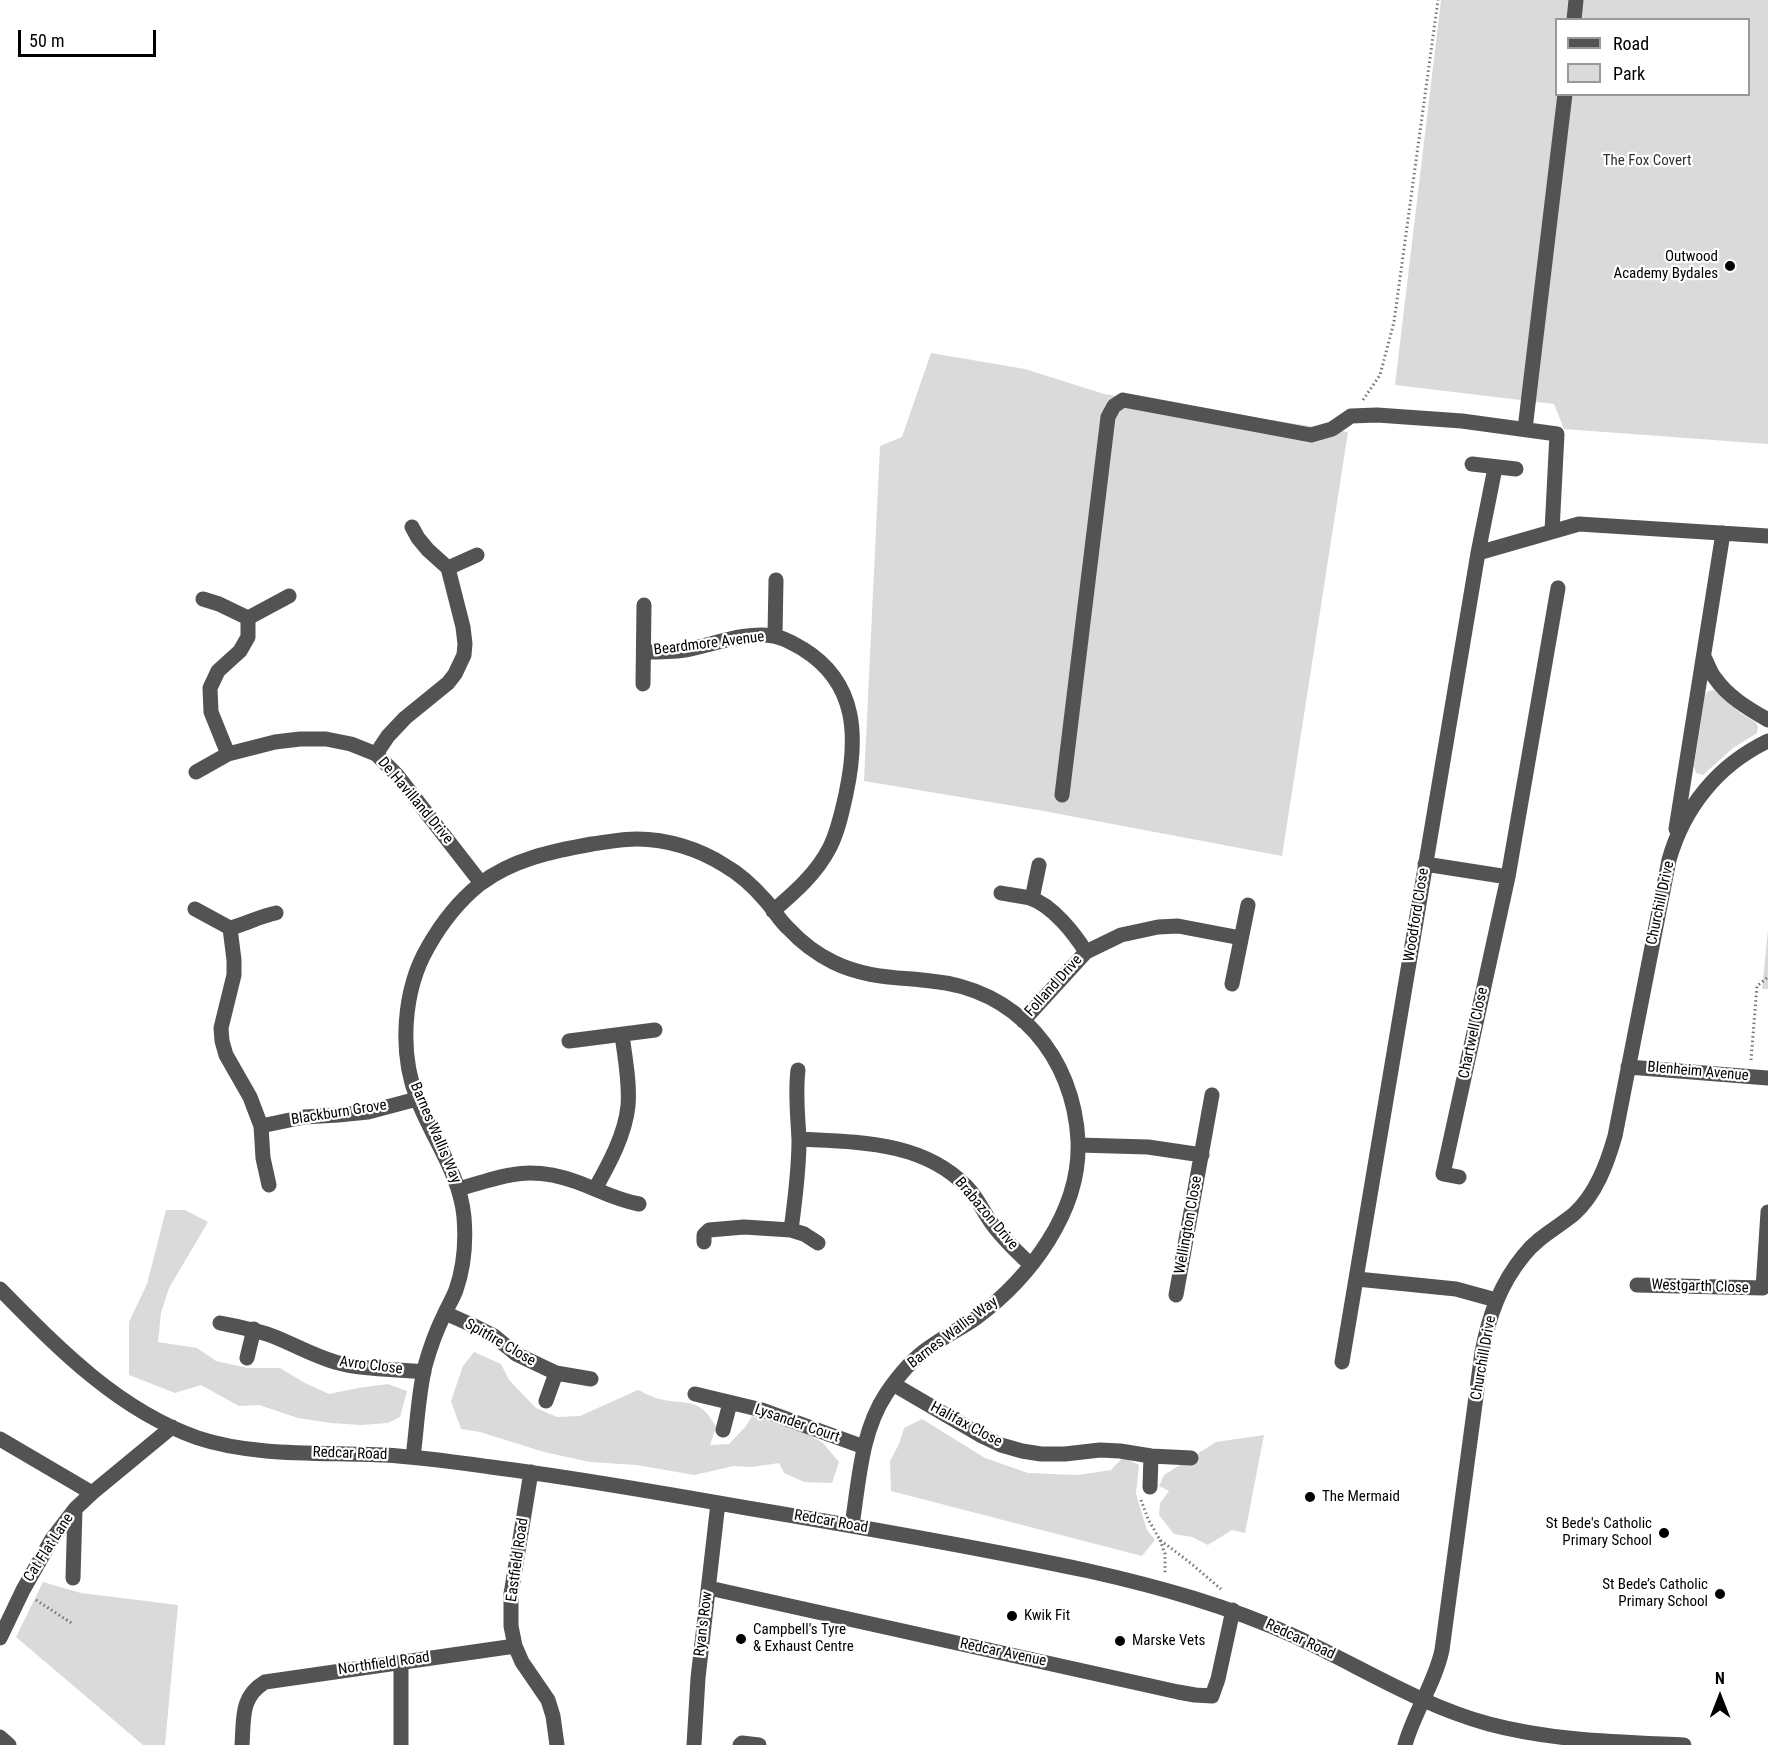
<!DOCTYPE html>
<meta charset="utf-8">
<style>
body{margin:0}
#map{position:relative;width:1768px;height:1745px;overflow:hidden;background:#fff;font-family:"Roboto Condensed",sans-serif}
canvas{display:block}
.legend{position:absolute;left:1555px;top:18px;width:195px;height:78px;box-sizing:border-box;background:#fff;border:2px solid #999;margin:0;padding:8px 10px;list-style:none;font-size:18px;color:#000}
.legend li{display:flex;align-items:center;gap:12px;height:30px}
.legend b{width:30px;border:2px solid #999}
.north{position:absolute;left:1690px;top:1667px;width:60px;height:60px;-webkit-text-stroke:4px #fff;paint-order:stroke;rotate:0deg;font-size:16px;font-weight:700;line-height:24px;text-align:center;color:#000}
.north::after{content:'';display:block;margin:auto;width:21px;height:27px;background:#000;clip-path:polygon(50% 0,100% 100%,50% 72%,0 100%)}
.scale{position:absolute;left:18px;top:30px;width:138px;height:27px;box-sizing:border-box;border:3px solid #000;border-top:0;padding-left:8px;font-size:18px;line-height:21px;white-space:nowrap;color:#000;-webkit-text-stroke:4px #fff;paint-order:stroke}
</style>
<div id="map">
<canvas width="1768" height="1745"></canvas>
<ul class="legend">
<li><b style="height:8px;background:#535353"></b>Road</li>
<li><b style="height:16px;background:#dadada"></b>Park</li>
</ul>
<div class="north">N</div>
<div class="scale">50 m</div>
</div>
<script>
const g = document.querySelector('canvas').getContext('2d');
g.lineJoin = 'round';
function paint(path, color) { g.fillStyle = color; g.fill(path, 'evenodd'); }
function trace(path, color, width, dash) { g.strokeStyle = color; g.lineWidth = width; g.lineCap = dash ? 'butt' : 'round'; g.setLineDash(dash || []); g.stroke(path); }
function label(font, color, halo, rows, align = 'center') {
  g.font = font + ' "Roboto Condensed",sans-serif'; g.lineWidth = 4.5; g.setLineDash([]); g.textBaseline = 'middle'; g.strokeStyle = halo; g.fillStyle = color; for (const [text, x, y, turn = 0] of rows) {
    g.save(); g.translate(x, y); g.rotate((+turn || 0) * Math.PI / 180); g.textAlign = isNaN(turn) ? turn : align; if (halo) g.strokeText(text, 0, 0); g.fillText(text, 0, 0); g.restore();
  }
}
paint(new Path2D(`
 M1441,0H1768V444L1564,429L1554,404L1395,385ZM1556,20H1748V94H1556Z
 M931,353L1025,369L1104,394L1348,432L1282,856L1038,810L864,781L880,446L902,437Z
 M1713,690C1723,693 1730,706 1739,712C1744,716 1752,719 1756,723C1759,727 1758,728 1757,733L1733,748L1703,775L1696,773L1694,766L1705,695L1708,691Z
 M1768,930V989H1762Z
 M166,1210H185L208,1222L169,1288L161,1313L158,1342L197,1348L216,1361L248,1368H280L303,1382L329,1394L358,1388L388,1384L407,1391L400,1417L388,1423L361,1425L331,1423L298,1418L259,1405L239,1406L201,1385L175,1393L129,1375V1322L147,1284Z
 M474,1352L501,1364L509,1380L536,1408L557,1417L580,1416L638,1390C645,1393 653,1398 660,1399C689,1406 699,1396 716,1427L710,1445L729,1444L746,1426L752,1416L799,1429L823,1443L839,1462L832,1483L804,1482L784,1473L779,1463L752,1467L734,1466L694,1475L637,1465L590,1462L544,1452L480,1432L461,1429L451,1401L463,1366Z
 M922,1419L985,1458L1028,1473L1078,1475L1111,1470L1123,1457L1139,1465L1136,1494L1147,1530L1155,1540L1142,1556L891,1491L890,1461L899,1444L904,1428Z
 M1264,1435L1245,1533L1232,1530L1208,1545L1192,1537L1174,1534L1159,1515L1160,1503L1169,1491L1159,1486L1164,1475L1216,1442Z
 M43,1582L81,1593L178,1605L165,1745H143L16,1637Z`), '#dadada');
trace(new Path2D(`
 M1363,400L1380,375L1394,322L1438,0
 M1751,1060L1757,986L1768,977
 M1141,1500L1148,1519L1160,1540L1188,1561L1221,1589
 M1160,1540L1165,1554V1575
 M36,1600L73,1624`), '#757575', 3, [1.5, 3]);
trace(new Path2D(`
 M1574,20L1576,0
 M1525,429L1565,94
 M1472,464L1516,469
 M1478,553L1579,524L1768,536
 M448,568L477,555
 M203,599L219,604L248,618L289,596
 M775,636L776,580
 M644,652C657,652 671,652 685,650C713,645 745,631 774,636C785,638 794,644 803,649C858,683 858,738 846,794C842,812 838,831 830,847C817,873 795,892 773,911
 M1704,657C1708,664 1710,672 1715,678C1728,697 1749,709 1768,720
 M643,684L644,605
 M228,754L211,712L210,688L218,671L240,651L248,637V618
 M376,754L388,736L405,718L448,683L455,674L464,655L465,644L463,627L448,568L428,550L418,538L412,527
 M196,772L228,754L275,742L300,739H326L351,744L376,754L397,775L481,883
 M1062,795L1108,417L1114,406L1123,400L1311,435L1332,429L1351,416L1377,415L1462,421L1557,434L1552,531
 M1676,829L1723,533
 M1425,864L1508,877
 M1001,893C1011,895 1021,896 1030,898C1052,905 1074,933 1086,952
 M1032,899L1039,865
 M195,909L230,928C246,924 260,916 276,913
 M230,928L234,960V975L221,1028L222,1041L226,1055L250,1097L261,1126L263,1158L269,1185
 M1232,984L1248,905
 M1023,1021L1086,952L1121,935L1158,927L1178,926L1241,938
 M569,1041L655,1030
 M1628,1067L1768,1078
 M261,1126L304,1117L338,1115L368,1112L417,1099
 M799,1139C858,1142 923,1141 967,1187C978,1198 983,1212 993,1225C1004,1240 1017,1252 1031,1265
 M1078,1145L1148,1147L1202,1155
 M1459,1177L1443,1174L1508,877L1558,588
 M459,1189C505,1175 529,1165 577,1182C599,1190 616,1200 639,1204
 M595,1189C609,1164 625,1135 628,1106C630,1083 625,1058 622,1035
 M791,1230C795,1200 799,1171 799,1140C798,1116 795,1095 798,1070
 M704,1242V1235L709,1230L744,1227L791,1230L804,1234L818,1243
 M1357,1279L1456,1289L1496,1300
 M1637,1285L1763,1288L1768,1212
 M0,1289C58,1348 118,1410 198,1438C255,1457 325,1452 384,1455C420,1457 455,1462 491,1467C577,1478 662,1493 747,1508C861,1527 976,1547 1089,1571C1160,1587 1228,1606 1294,1636C1358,1665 1419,1705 1489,1724C1553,1741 1618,1742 1684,1745
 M1176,1295L1212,1095
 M445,1313L472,1325L494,1336L516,1354L556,1373L591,1379
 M220,1323C239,1327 257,1330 275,1337C295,1345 314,1356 335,1362C363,1370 395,1369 424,1372
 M247,1358L254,1329
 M1342,1362L1478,553L1495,468
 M893,1384L982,1436L1001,1445L1022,1451L1041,1454H1065L1100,1450L1120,1451L1151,1456L1191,1458
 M695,1394L762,1410L864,1447
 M546,1401L556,1373
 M723,1430L730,1403
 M0,1439L92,1493
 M413,1457C417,1427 418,1395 425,1366C430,1348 436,1331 444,1315C448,1306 453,1298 456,1290C464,1267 466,1241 464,1217C460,1174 432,1138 417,1098C399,1052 403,990 428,947C441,924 460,900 480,884C513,859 553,851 592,844C607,842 622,839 637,839C667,839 699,849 724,865C740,874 754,887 766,901C774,910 780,921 789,929C801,942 817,954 833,962C865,978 897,977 931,981C1017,989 1074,1057 1078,1141C1081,1211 1030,1278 976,1318C962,1328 945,1336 930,1347C912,1359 898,1376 886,1394C861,1432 859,1481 852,1525
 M531,1472L511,1594V1626L515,1646L522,1662L548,1700L553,1716L557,1745
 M1150,1487L1151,1456
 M73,1578L75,1509
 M709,1588L1178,1692L1195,1695L1212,1696L1218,1679L1233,1610
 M0,1638L23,1590L52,1539L75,1509L92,1493L172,1427
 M401,1662V1745
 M0,1737L9,1745
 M242,1745C244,1719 240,1697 265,1682L515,1646
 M694,1745L698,1678L718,1503
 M740,1745L742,1743L759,1745
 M1405,1745C1414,1712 1435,1683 1442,1650L1482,1352C1489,1316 1500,1284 1524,1255C1538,1237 1557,1228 1574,1214C1596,1194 1607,1164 1615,1136L1669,860C1684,807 1718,765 1768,741`), '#535353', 15);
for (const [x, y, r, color] of [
 [1730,266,6,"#000"],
 [1310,1497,6,"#000"],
 [1664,1533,6,"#000"],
 [1720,1594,6,"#000"],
 [1012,1616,6,"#000"],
 [741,1639,6,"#000"],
 [1120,1641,6,"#000"]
]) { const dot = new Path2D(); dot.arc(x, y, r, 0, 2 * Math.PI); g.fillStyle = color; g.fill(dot); trace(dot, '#fff', 2); }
label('15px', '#313131', '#fff', [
 ["The Fox Covert",1647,161]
]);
label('15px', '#000', '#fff', [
 ["Outwood",1718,257,"right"],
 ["Academy Bydales",1718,274,"right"],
 ["The Mermaid",1322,1497],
 ["St Bede's Catholic",1652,1524,"right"],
 ["Primary School",1652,1541,"right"],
 ["St Bede’s Catholic",1708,1585,"right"],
 ["Primary School",1708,1602,"right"],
 ["Kwik Fit",1024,1616],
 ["Campbell's Tyre",753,1630],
 ["& Exhaust Centre",753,1647],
 ["Marske Vets",1132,1641]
], 'left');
label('15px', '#000', '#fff', [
 ["Beardmore Avenue",709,644,-7],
 ["De Havilland Drive",415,801,50],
 ["Churchill Drive",1661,903,-78],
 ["Woodford Close",1417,915,-81],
 ["Folland Drive",1054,986,-48],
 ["Chartwell Close",1474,1033,-78],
 ["Blenheim Avenue",1698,1072,5],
 ["Blackburn Grove",339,1113,-9],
 ["Barnes Wallis Way",435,1133,67],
 ["Brabazon Drive",986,1214,50],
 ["Wellington Close",1189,1225,-80],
 ["Westgarth Close",1700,1287,2],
 ["Barnes Wallis Way",953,1333,-37],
 ["Spitfire Close",500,1343,30],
 ["Churchill Drive",1484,1358,-80],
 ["Avro Close",371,1366,7],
 ["Lysander Court",797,1424,19],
 ["Halifax Close",966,1425,28],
 ["Redcar Road",350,1454,2],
 ["Redcar Road",831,1522,10],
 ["Cat Flat Lane",49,1548,-57],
 ["Eastfield Road",518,1560,-82],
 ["Ryan's Row",704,1624,-83],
 ["Redcar Road",1300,1640,25],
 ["Redcar Avenue",1003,1653,12],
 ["Northfield Road",384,1664,-8]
]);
</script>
